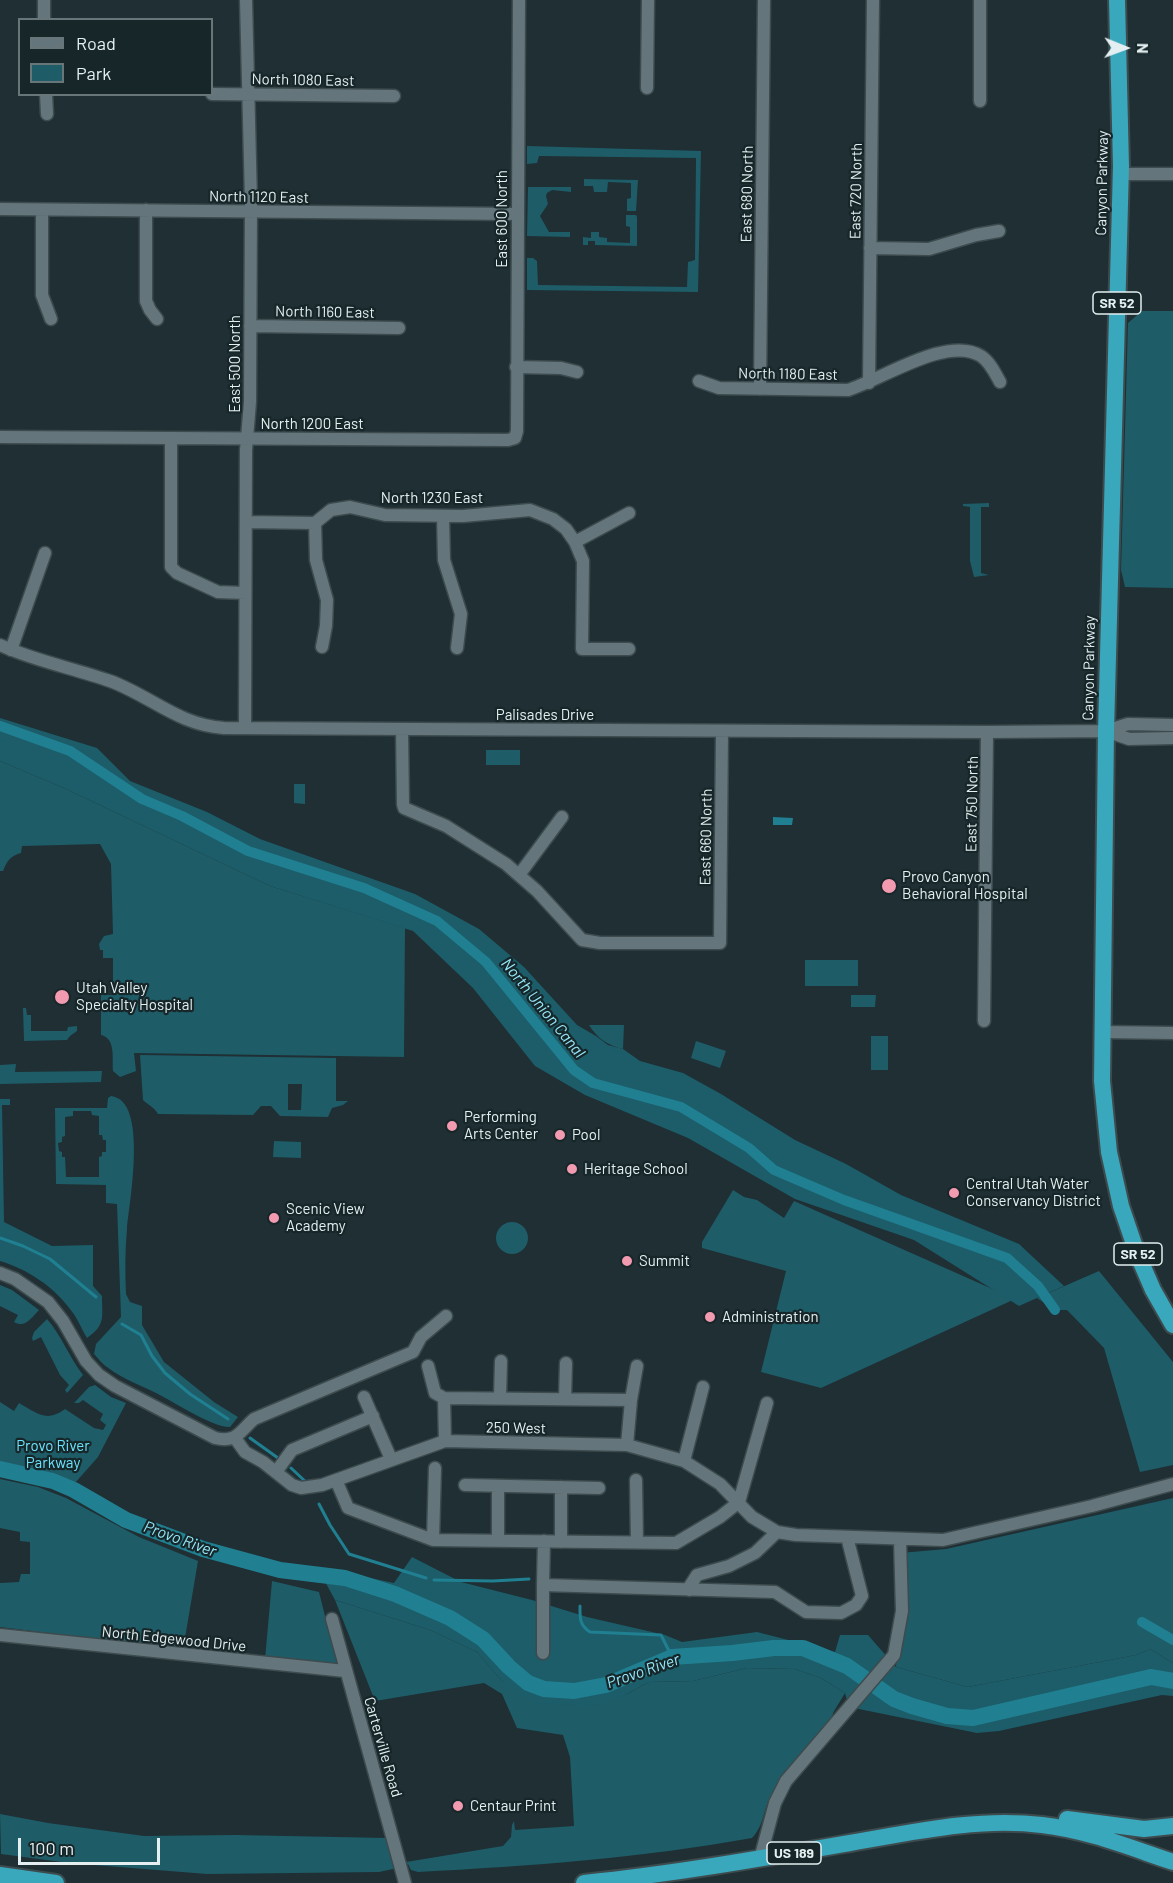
<!DOCTYPE html>
<style>
body{margin:0}
#map{position:relative;width:1173px;height:1883px;overflow:hidden;background:#1f2f33;font-family:Barlow,sans-serif}
canvas{display:block}
.legend{position:absolute;left:18px;top:18px;width:195px;height:78px;box-sizing:border-box;background:#162629;border:2px solid #687679;margin:0;padding:8px 10px;list-style:none;font-size:18px;color:#e4eff1}
.legend li{display:flex;align-items:center;gap:12px;height:30px}
.legend b{width:30px;border:2px solid #687679}
.north{position:absolute;left:1095px;top:18px;width:60px;height:60px;-webkit-text-stroke:4px #162629;paint-order:stroke;rotate:91deg;font-size:16px;font-weight:700;line-height:24px;text-align:center;color:#e4eff1}
.north::after{content:'';display:block;margin:auto;width:21px;height:27px;background:#e4eff1;clip-path:polygon(50% 0,100% 100%,50% 72%,0 100%)}
.scale{position:absolute;left:18px;top:1838px;width:142px;height:27px;box-sizing:border-box;border:3px solid #e4eff1;border-top:0;padding-left:8px;font-size:18px;line-height:21px;white-space:nowrap;color:#e4eff1;-webkit-text-stroke:4px #162629;paint-order:stroke}
</style>
<div id="map">
<canvas width="1173" height="1883"></canvas>
<ul class="legend">
<li><b style="height:8px;background:#64767b"></b>Road</li>
<li><b style="height:16px;background:#1e5c68"></b>Park</li>
</ul>
<div class="north">N</div>
<div class="scale">100 m</div>
</div>
<script>
const g = document.querySelector('canvas').getContext('2d');
g.lineJoin = 'round';
function paint(path, color) { g.fillStyle = color; g.fill(path, 'evenodd'); }
function trace(path, color, width, dash) { g.strokeStyle = color; g.lineWidth = width; g.lineCap = dash ? 'butt' : 'round'; g.setLineDash(dash || []); g.stroke(path); }
function label(font, color, halo, rows, align = 'center') {
  g.font = font + ' Barlow,sans-serif'; g.lineWidth = 4.5; g.setLineDash([]); g.textBaseline = 'middle'; g.strokeStyle = halo; g.fillStyle = color; for (const [text, x, y, turn = 0] of rows) {
    g.save(); g.translate(x, y); g.rotate((+turn || 0) * Math.PI / 180); g.textAlign = isNaN(turn) ? turn : align; if (halo) g.strokeText(text, 0, 0); g.fillText(text, 0, 0); g.restore();
  }
}
paint(new Path2D(`
 M527,146L701,151L698,292L527,290V258H533L537,261L538,285L687,287L688,262L695,260L696,158L539,156L537,163L527,164Z
 M584,179L638,180L636,211H627V199L631,198V183L608,182L607,192H594L593,186H584Z
 M528,187H571V192L552,190L547,193L546,196L548,204L540,216L549,232H570V237L527,236Z
 M626,215H636L637,217V246L595,245V241H588V245H583V237L591,238V232H599V237L607,238V242L630,243V227L626,226Z
 M1142,311H1173V588L1125,587L1121,570L1128,323Z
 M989,503V507H981V573L989,575L974,577L970,561V507L963,506V504Z
 M486,750H520V765H486Z
 M0,761L66,789L270,886L405,928L404,1057L134,1053L136,1071L120,1077L113,1071C112,1059 116,1038 101,1035V995H113V958H103V950H100L99,944L104,936L113,934L111,864L100,844L22,846L21,853C10,856 7,861 3,871H0Z
 M294,784H305V804L294,803Z
 M805,960H858V986H805Z
 M851,995H876L875,1007H851Z
 M23,1008H26L27,1015H31V1031H67L68,1027L77,1026V1031L70,1036L67,1040L24,1041Z
 M589,1025H624L623,1049C607,1045 598,1039 589,1025Z
 M871,1036H888V1070H871Z
 M696,1041L726,1051L720,1068L691,1058Z
 M140,1055L336,1058V1101H348L343,1105L332,1108L328,1117L280,1116L271,1106H261L253,1115L158,1114C154,1107 148,1105 143,1100ZM288,1084H302L301,1110H288Z
 M16,1064L15,1072L102,1071L101,1082L0,1084V1065Z
 M111,1096C149,1100 129,1204 127,1229C125,1251 125,1272 126,1294L130,1302L142,1306V1325L164,1362L214,1402L238,1417L230,1427C214,1428 174,1402 158,1394C141,1385 122,1379 107,1367C102,1364 98,1358 94,1354L96,1344L121,1317L117,1204L106,1203V1185L56,1184L55,1108H107L108,1098ZM73,1111H91L92,1115L99,1116V1135H102L103,1140H106V1152H102V1156L99,1157V1177H66L65,1157H62V1152L59,1151L58,1143L62,1142V1137L65,1136V1117L73,1116Z
 M274,1141L301,1142V1158L273,1157Z
 M733,1190L744,1197L757,1200L784,1218L794,1201L1015,1299L821,1388L761,1372L786,1271L702,1248V1242Z
 M496 1238a16 16 0 1 1 32 0a16 16 0 1 1-32 0Z
 M1099,1271L1173,1362V1465L1140,1472L1104,1348L1067,1310H1055L1037,1298Z
 M0,1285L12,1290L39,1310C32,1317 25,1329 14,1322L18,1315L0,1306Z
 M47,1319C62,1336 69,1357 83,1375L67,1393L65,1390L69,1385L60,1375L41,1337L33,1341L32,1338L34,1332Z
 M95,1385L111,1397L126,1403L98,1457L75,1483L57,1474L0,1462V1402L14,1411L19,1403C37,1413 46,1423 65,1409L94,1428L103,1430L106,1425L100,1420L103,1414L83,1400L79,1403H74L89,1387Z
 M0,1479L38,1487L66,1498L139,1537L198,1561L183,1650L0,1627V1583L19,1582L21,1574H30V1542L20,1541V1532L0,1528Z
 M1173,1498V1663L1150,1649L1136,1655L968,1687L896,1667L900,1553L946,1549Z
 M272,1581L319,1592L337,1664L265,1659Z
 M335,1600L430,1630L477,1652L502,1681L625,1695L649,1682L693,1681L747,1668L795,1669L821,1678L845,1693L833,1713L832,1719C810,1744 787,1767 771,1796C763,1810 764,1826 752,1838C641,1858 531,1866 418,1872L411,1870L408,1864L400,1863L503,1846L511,1837L512,1825L514,1821L515,1830L574,1826L570,1757L563,1735L517,1728L502,1694L484,1683L375,1701Z
 M0,1814L48,1823L144,1836L236,1835L387,1838L395,1865L393,1869L379,1872L207,1874L69,1863L1,1854Z`), '#1e5c68');
paint(new Path2D(`
 M0,718L97,748L130,781L207,812L260,839L415,894L479,929L524,967L577,1025L596,1036L608,1045L623,1049L640,1061L683,1073L721,1094L795,1140L846,1164L901,1195L1019,1244L1064,1286L1019,1306L914,1240L795,1199L688,1138L585,1095L535,1066L473,988L413,931L270,886L66,789L0,761Z
 M0,1099H10V1105H2L4,1222L52,1246L93,1245V1286L102,1296C102,1317 106,1325 87,1338C81,1328 77,1317 70,1309C53,1286 27,1269 0,1261Z
 M412,1557L461,1582L532,1600L587,1617L665,1635L682,1642L757,1632L835,1652L840,1635H868L896,1667L968,1687L1136,1655L1150,1649L1173,1663V1696L1162,1695L999,1731L977,1733L849,1707L845,1693L821,1678L795,1669L747,1668L693,1681L649,1682L625,1695L593,1706L534,1703L502,1681L477,1652L430,1630L335,1600L317,1567L394,1583Z`), '#1c5d69');
paint(new Path2D(`
 M773,817L793,818L792,825H773Z`), '#208092');
trace(new Path2D(`
 M0,1238L23,1246L50,1259L96,1297
 M122,1324L141,1335L152,1356L165,1373L190,1394L228,1419
 M250,1438L278,1458
 M291,1468L307,1483
 M319,1504L330,1525L349,1554L426,1578
 M434,1580L493,1581L529,1579
 M580,1606C580,1617 579,1625 590,1632L661,1635L672,1657`), '#208092', 3);
trace(new Path2D(`
 M0,726L70,751L142,799L182,816L248,851L364,888L437,921L486,962L574,1070L593,1083L681,1107L749,1148L774,1170L844,1200L1007,1258L1038,1286L1055,1310
 M1142,1622L1173,1640`), '#208092', 10);
trace(new Path2D(`
 M0,1469L53,1481L74,1490L126,1520L203,1549L280,1570L345,1578L395,1594L450,1618L483,1639L509,1667L528,1683L544,1689L574,1691L606,1685L672,1657L732,1653L774,1648H803L847,1666L894,1699L912,1706L947,1716L973,1718L1151,1677L1173,1681`), '#208092', 16);
const minor = new Path2D(`
 M44,0V20
 M647,88L648,0
 M46,94L47,114
 M212,94L394,96
 M980,101V0
 M1121,174H1173
 M0,209L517,214
 M42,210V295L51,319
 M146,210V301L150,310L157,319
 M870,248L929,249L976,235L999,231
 M250,326L399,328
 M516,367L561,368L577,372
 M699,381L719,388L848,390C883,379 947,335 981,356C990,362 995,373 1000,382
 M869,383L873,0
 M760,389L764,0
 M0,437L508,440L515,438L517,431L519,0
 M171,439V567L177,573L218,592L245,593
 M443,516L444,560L461,614L457,648
 M246,522L315,523L331,510L350,507L385,515L463,516L530,510L553,519L566,529L575,542L583,561L582,649H629
 M315,523L316,560L327,600L326,626L322,647
 M575,542L629,513
 M0,645C35,661 73,668 110,681C151,696 178,725 224,728L987,732L1106,731L1128,724L1173,725
 M11,650L45,553
 M245,728L246,450L250,402L251,201L246,0
 M402,729L403,804L404,808L446,826L506,864L537,891L582,940L600,943H720L722,731
 M1106,731L1129,739L1173,738
 M519,875L562,817
 M984,1021L987,732
 M1103,1032L1173,1033
 M0,1273L15,1279L48,1302L63,1321L86,1361L99,1375L115,1386L215,1438C237,1443 239,1432 254,1419L413,1352L421,1337L446,1316
 M428,1366L435,1393L444,1398L445,1441
 M364,1397L391,1459
 M500,1397L501,1361
 M444,1398L631,1400
 M565,1398L566,1363
 M235,1438L245,1452L263,1462L292,1485L301,1488L322,1485L445,1441L627,1445L684,1461L720,1484L752,1517L777,1532L796,1535L943,1540L1092,1506L1173,1484
 M627,1445L631,1400L637,1366
 M684,1461L703,1387
 M276,1472L292,1450L373,1416
 M336,1480L348,1508L433,1540L676,1543L720,1517L739,1502L767,1403
 M636,1480L637,1542
 M465,1485L599,1488
 M433,1540L435,1468
 M498,1540V1486
 M544,1541L543,1585L775,1592L806,1612L841,1613L856,1605L862,1596L847,1537
 M561,1542V1487
 M689,1590L690,1586L697,1575L729,1566L755,1553L777,1532
 M332,1619L405,1883
 M0,1635L345,1671
 M543,1653V1585
 M760,1859L775,1803L786,1781L894,1655L902,1611L900,1540`);
const highway = new Path2D(`
 M1117,0L1121,166L1106,731L1102,1081L1109,1152L1121,1206L1137,1253L1153,1290L1173,1325
 M1067,1819L1144,1829L1173,1826
 M0,1875L56,1883
 M584,1883C672,1874 758,1859 844,1844C909,1833 976,1817 1042,1825C1087,1830 1131,1848 1173,1862`);
trace(minor, '#3d4b4e', 15);
trace(highway, '#3d4b4e', 20);
trace(minor, '#64767b', 12);
trace(highway, '#39a7bc', 16);
for (const [x, y, r, color] of [
 [889,886,8,"#f29ab0"],
 [62,997,8,"#f29ab0"],
 [452,1126,6,"#f29ab0"],
 [560,1135,6,"#f29ab0"],
 [572,1169,6,"#f29ab0"],
 [954,1193,6,"#f29ab0"],
 [274,1218,6,"#f29ab0"],
 [627,1261,6,"#f29ab0"],
 [710,1317,6,"#f29ab0"],
 [458,1806,6,"#f29ab0"]
]) { const dot = new Path2D(); dot.arc(x, y, r, 0, 2 * Math.PI); g.fillStyle = color; g.fill(dot); trace(dot, '#162629', 2); }
for (const [x, y, w] of [
 [1117,303,48],
 [1138,1254,48],
 [794,1853,54]
]) { const box = new Path2D(); box.roundRect(x - w / 2, y - 11, w, 22, 4.5); g.fillStyle = '#162629'; g.fill(box); trace(box, '#e4eff1', 1.5); }
label('bold 14px', '#e4eff1', null, [
 ["SR 52",1117,303],
 ["SR 52",1138,1254],
 ["US 189",794,1853]
]);
label('15px', '#e4eff1', '#162629', [
 ["North 1080 East",303,80,1],
 ["Canyon Parkway",1102,183,-89],
 ["East 720 North",856,191,-89],
 ["East 680 North",747,194,-89],
 ["North 1120 East",259,197,1],
 ["East 600 North",502,219,-90],
 ["North 1160 East",325,312,1],
 ["East 500 North",235,364,-90],
 ["North 1180 East",788,374,1],
 ["North 1200 East",312,424],
 ["North 1230 East",432,498],
 ["Canyon Parkway",1089,668,-89],
 ["Palisades Drive",545,715],
 ["East 750 North",972,804,-89],
 ["East 660 North",706,837,-89],
 ["250 West",516,1428,1],
 ["North Edgewood Drive",174,1639,6],
 ["Carterville Road",383,1747,74]
]);
label('15px', '#e4eff1', '#162629', [
 ["Provo Canyon",902,877],
 ["Behavioral Hospital",902,894],
 ["Utah Valley",76,988],
 ["Specialty Hospital",76,1005],
 ["Performing",464,1117],
 ["Arts Center",464,1134],
 ["Pool",572,1135],
 ["Heritage School",584,1169],
 ["Central Utah Water",966,1184],
 ["Conservancy District",966,1201],
 ["Scenic View",286,1209],
 ["Academy",286,1226],
 ["Summit",639,1261],
 ["Administration",722,1317],
 ["Centaur Print",470,1806]
], 'left');
label('15px', '#6ce3fc', '#162629', [
 ["Provo River",53,1446],
 ["Parkway",53,1463]
]);
label('italic 16px', '#94e7f9', '#162629', [
 ["North Union Canal",543,1008,51],
 ["Provo River",180,1539,20],
 ["Provo River",643,1671,-19]
]);
</script>
